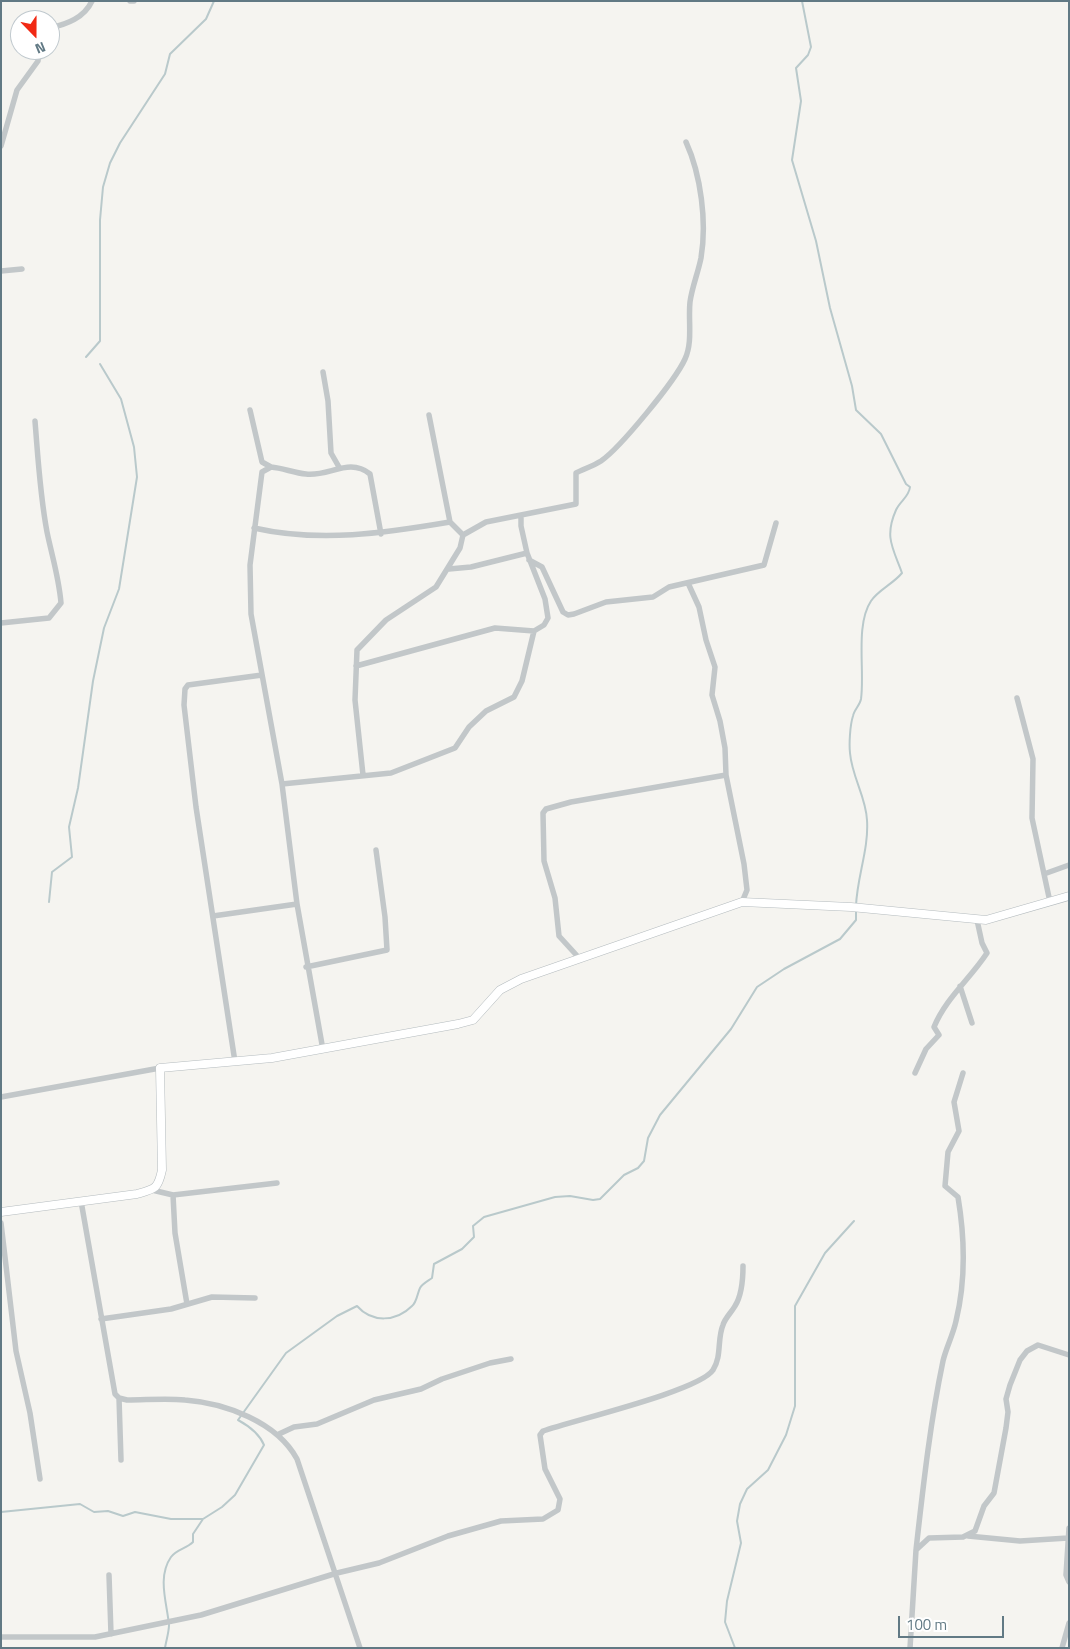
<!DOCTYPE html>
<style>
body{margin:0}
#map{position:relative;width:1070px;height:1649px;overflow:hidden;background:#f5f4f0;font-family:"Titillium Web",sans-serif}
canvas{display:block}
.frame{position:absolute;inset:0;border:2px solid #617984;pointer-events:none}
.north{position:absolute;left:10px;top:10px;width:50px;height:50px;box-sizing:border-box;background:#fff;border:1px solid #c0c9ce;border-radius:50%;rotate:158deg;font-size:14px;font-weight:700;line-height:20px;text-align:center;color:#617984}
.north::after{content:'';display:block;margin:auto;width:18px;height:22px;background:#f12914;clip-path:polygon(50% 0,100% 100%,50% 72%,0 100%)}
.scale{position:absolute;left:898px;top:1616px;width:106px;height:22px;box-sizing:border-box;border:2px solid #617984;border-top:0;padding-left:6px;font-size:15px;line-height:18px;white-space:nowrap;color:#617984;-webkit-text-stroke:4px #fff;paint-order:stroke}
</style>
<div id="map">
<canvas width="1070" height="1649"></canvas>
<div class="frame"></div>
<div class="north">N</div>
<div class="scale">100 m</div>
</div>
<script>
const g = document.querySelector('canvas').getContext('2d');
g.lineJoin = 'round';
function trace(path, color, width, dash) { g.strokeStyle = color; g.lineWidth = width; g.lineCap = dash ? 'butt' : 'round'; g.setLineDash(dash || []); g.stroke(path); }
trace(new Path2D(`
 M802,1L811,47L808,55L796,68L801,101L792,160L816,241L830,308L852,386L856,410L881,434L906,484L910,487C909,497 900,501 896,510C884,537 893,548 902,573C893,584 878,590 871,601C855,625 865,671 861,699C860,705 854,710 853,716C850,725 849,744 850,753C852,777 866,797 867,820C869,849 857,877 856,906
 M86,357L100,341V220L103,187L110,163L120,143L165,74L170,54L206,19L214,1
 M49,902L52,872L72,857L69,827L78,788L93,681L104,628L119,589L137,477L134,447L121,399L100,364
 M1,1512L80,1504L94,1512L108,1511L123,1516L135,1512L171,1519H203
 M165,1648C166,1641 169,1632 169,1625C167,1603 157,1577 171,1557C177,1549 186,1549 193,1542V1534L203,1519L222,1507L235,1495L264,1445C259,1433 249,1426 238,1420L286,1353L337,1316L357,1306C372,1323 396,1322 412,1306C417,1302 417,1294 420,1288C422,1284 428,1281 432,1278L434,1264L462,1249L474,1237L473,1226L484,1217L555,1197L570,1196L593,1200L600,1199L624,1175L638,1168L644,1161L648,1138L660,1115L731,1029L757,987L784,969L840,939L856,920V911
 M735,1648L725,1622L727,1601L741,1543L737,1521L740,1504L747,1489L768,1470L786,1435L795,1406V1306L825,1253L854,1221`), '#b9c9cb', 2);
const secondary = new Path2D(`
 M1,1212L137,1194C155,1189 158,1189 162,1170L160,1068L272,1058L458,1024L473,1020L500,990L521,979L742,902L851,907L986,920L1069,896`);
trace(secondary, '#b4bbbe', 9);
trace(new Path2D(`
 M130,1H134
 M50,28C67,24 84,18 92,1
 M1,146L17,90L38,61L39,50
 M1,271L22,269
 M323,372L328,401L331,453L339,467
 M250,410L262,462L271,467
 M429,415L450,522L463,535
 M254,528C320,543 385,533 450,522
 M529,560L542,567L563,612L568,615L574,614L606,602L653,597L669,587L764,565L776,523
 M449,569L471,567L527,553
 M688,583L699,607L706,640L715,667L712,695L720,721L725,748L726,775L744,864L747,890L742,902
 M1,623L49,618L61,603C59,578 52,556 47,532C40,495 38,458 35,421
 M356,666L495,628L534,631L544,625L548,618L545,599L527,553L521,526V515
 M1017,698L1033,759L1032,818L1050,902
 M363,775L355,700L357,650L386,620L436,587L460,548L463,535L486,522L576,504V473C584,469 593,466 601,461C620,448 675,381 685,359C693,342 688,320 690,302C692,287 698,273 701,258C707,222 701,175 686,142
 M282,784L391,773L455,748L469,727L486,711L514,697L522,681L534,631
 M1044,874L1069,865
 M213,916L297,904
 M580,959L559,936L555,898L544,861L543,813L546,809L571,802L726,775
 M306,967L387,950L385,917L376,850
 M960,986L972,1023
 M323,1050L297,904L282,784L251,614L250,565L262,472L271,467C283,468 294,473 306,474C329,477 349,457 370,474L381,534
 M235,1062L196,807L184,705L185,689L188,685L262,675
 M915,1073L926,1049L939,1035L934,1027C946,998 970,979 987,953L982,943L977,920
 M1,1097L160,1068
 M152,1190L173,1195L277,1183
 M173,1195L175,1233L187,1304
 M81,1201L115,1394L119,1398L127,1400C146,1400 166,1398 185,1400C225,1403 277,1422 297,1459L360,1648
 M1,1223L16,1351L30,1413L40,1479
 M101,1319L171,1309L212,1297L255,1298
 M119,1398L121,1460
 M279,1434L294,1427L317,1424L374,1400L421,1389L442,1379L490,1363L511,1359
 M1069,1528L1066,1575L1069,1582
 M968,1536L1020,1541L1068,1538
 M916,1550C923,1488 930,1423 943,1361C946,1348 953,1335 956,1321C966,1280 965,1239 958,1197L945,1186L948,1152L959,1131L954,1102L963,1073
 M109,1575L111,1634
 M1,1637H95L201,1615L337,1573L379,1563L448,1536L501,1521L543,1519L558,1510L560,1499L545,1469L540,1435L543,1431C574,1420 699,1391 713,1370C722,1356 717,1339 723,1325C725,1318 731,1313 735,1306C742,1295 743,1279 743,1266
 M910,1648L916,1550L929,1538L963,1537L975,1531L984,1506L994,1493L1006,1428L1008,1412L1006,1399L1010,1385L1020,1360L1027,1351L1038,1345L1069,1355
 M1062,1648L1069,1623`), '#c2c7c9', 5.5);
trace(secondary, '#fff', 8);
</script>
